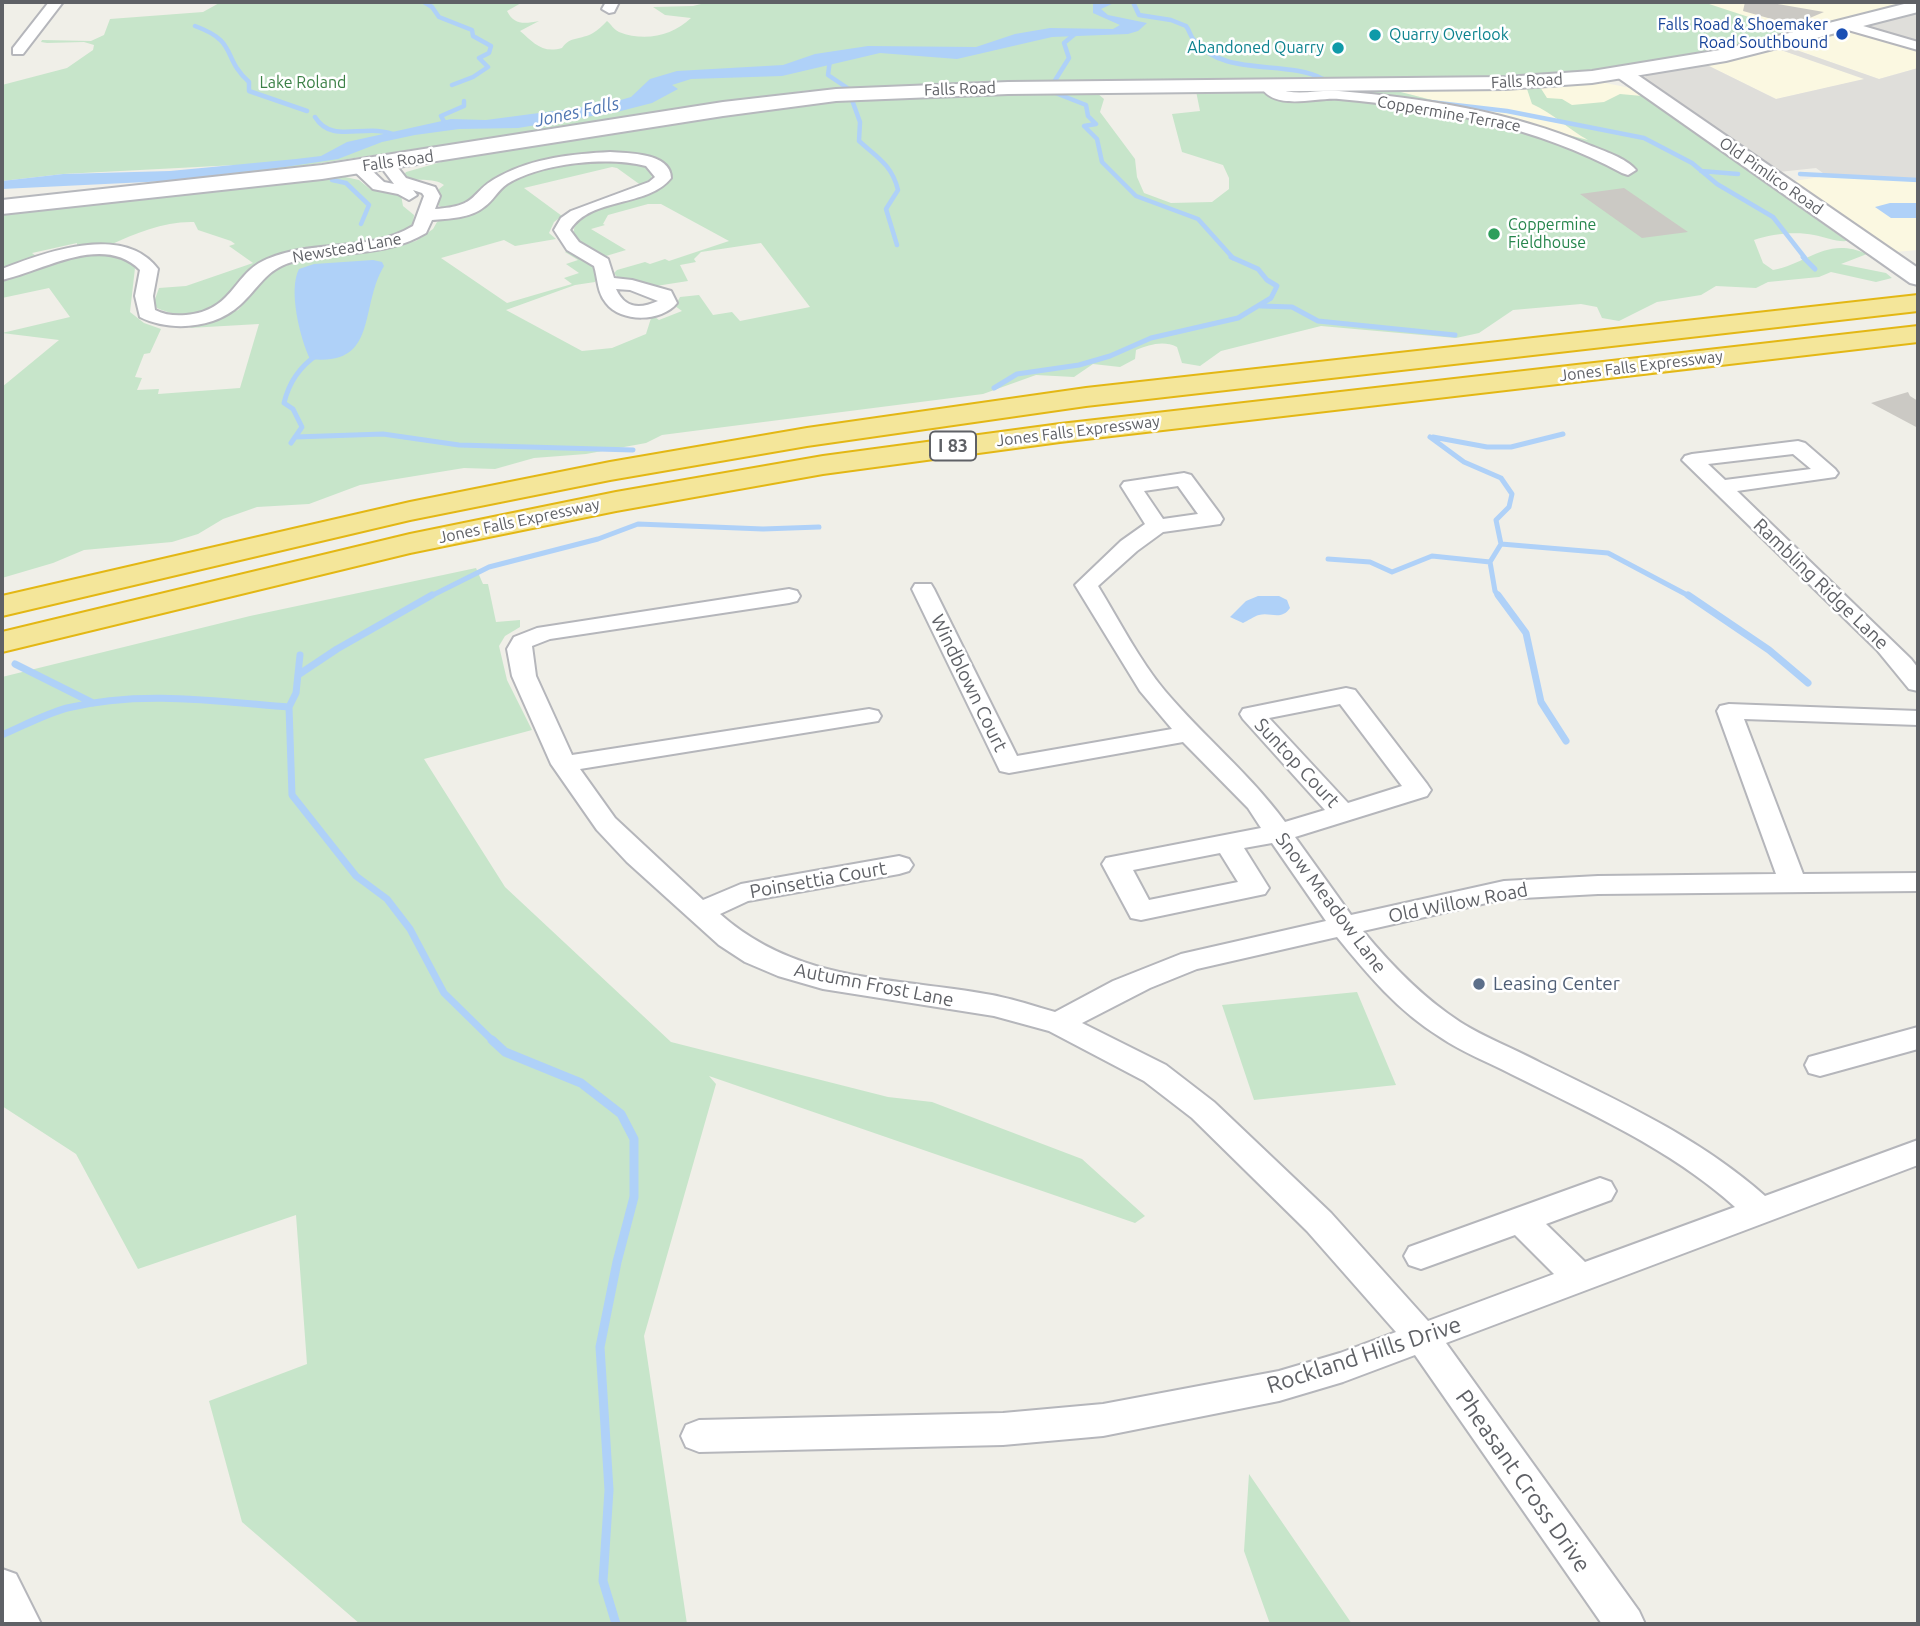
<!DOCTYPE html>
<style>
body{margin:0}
#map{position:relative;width:1920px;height:1626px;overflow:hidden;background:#f0efe8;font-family:Ubuntu,sans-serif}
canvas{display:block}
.frame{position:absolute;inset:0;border:4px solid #5f6166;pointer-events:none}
</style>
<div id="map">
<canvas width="1920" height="1626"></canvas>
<div class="frame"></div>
</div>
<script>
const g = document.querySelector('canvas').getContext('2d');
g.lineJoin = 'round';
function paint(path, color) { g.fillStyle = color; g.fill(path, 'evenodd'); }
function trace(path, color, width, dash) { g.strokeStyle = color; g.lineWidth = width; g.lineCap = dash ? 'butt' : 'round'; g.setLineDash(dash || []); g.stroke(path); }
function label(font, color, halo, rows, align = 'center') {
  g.font = font + ' Ubuntu,sans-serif'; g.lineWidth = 5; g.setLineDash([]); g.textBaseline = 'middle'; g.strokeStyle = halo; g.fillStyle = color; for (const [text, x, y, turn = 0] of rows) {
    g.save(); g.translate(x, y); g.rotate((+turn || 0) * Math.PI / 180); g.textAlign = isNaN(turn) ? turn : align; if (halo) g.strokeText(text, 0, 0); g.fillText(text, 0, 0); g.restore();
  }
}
paint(new Path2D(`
 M1695,2H1918V6L1787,34Z
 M1862,26L1918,43V68L1879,79L1785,46Z
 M1778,49L1866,79L1776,99L1705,64Z
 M1596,81L1630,88L1694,135L1599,144L1389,89L1537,88Z
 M1827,176L1918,181V250L1895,252L1794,181Z`), '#fbf8e1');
paint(new Path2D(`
 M1918,11V43L1862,26Z
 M1785,46L1879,79L1918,68V181L1827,176L1816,168L1779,172L1645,79L1646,74L1705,64L1776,99L1864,79L1778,49Z`), '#dfdeda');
paint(new Path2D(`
 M221,2H523L507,11C514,25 524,24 539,21L520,31C533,42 542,54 562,48C570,36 581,40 593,33C598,30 603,25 607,21C612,25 613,29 619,32C645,42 672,36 691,18L665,15L653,7L693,6L709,2H1703L1776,26L1780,29L1777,30L1787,34C1687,58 1586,75 1483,78L990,81L803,91L227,177L236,165L63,174L2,181V85L67,68L93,50L94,45L84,42L47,43L41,42L42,40L91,41L104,35L110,19L203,12Z
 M1526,86L1540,87L1547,98L1562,99L1572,105L1604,102L1620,94L1642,96L1847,241C1836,242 1825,237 1814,235C1796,231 1771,234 1754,240L1763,263L1773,270C1808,264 1826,236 1867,254L1841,264L1886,273L1892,278L1876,282L1831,272L1819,277L1768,282L1756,288L1716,286L1701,295L1657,302L1619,321L1602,318L1597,307L1581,304L1513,310L1479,333L1456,338L1321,326L1221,351L1200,366L1182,363L1177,347C1163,340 1149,345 1136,350L1135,359L1120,367L1093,364L1074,377L1036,375L983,394L693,431L662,435L646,443L586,454L534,458L495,469L464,468L360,485L309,504L257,507L223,519L198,534L172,542L84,550L53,563L2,578V387L59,340L2,333L70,317L49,288L2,298V282C32,269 108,236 135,268L130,312L144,323L161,329L150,353L144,354L135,377L142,378L137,390L159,389L158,394L240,388L259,324L189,328L238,310L272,271L286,264L416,241L433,229L437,222L448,216L486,206L510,181L527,173L551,167L621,160L644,164L653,169L651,180L642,186L617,168L612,167L524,188L562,216L554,222L549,233L556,239L515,246L504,240L441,258L507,303L572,284L564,278L579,273L566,264L578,260L565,252L570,250L595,264L597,275L595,282L575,285L506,310L582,351L612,348L646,334L652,315L659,320L682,311L675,306L680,297L699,295L713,315L732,312L740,321L810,307L761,243L701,252L694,259L696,262L680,265L688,281L656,286L618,278L614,273L617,270L645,262L650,264L665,259L669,261L729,241L661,204H648L608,215L603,224L605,225L591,229L626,250L606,256L582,244L573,235L575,224L583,216L664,186L671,177C670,165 661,162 651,157C599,160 499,150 471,203L449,210L439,206V189L444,185C432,176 416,184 404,175L406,172L459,157L810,100L966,93H1097L1104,99L1100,112L1135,159L1137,177L1144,193L1171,203L1212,202L1229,189V178L1223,165L1182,152L1172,114L1200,111L1196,91L1389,89L1588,140C1568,129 1553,113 1532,104Z
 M336,175L359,180L370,189L401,195L403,206L414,215L413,225L393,237L280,254C231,270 220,336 157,308L154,302L159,288L186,286L253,263L229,246L235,244L231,241L198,230L194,222C165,221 136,233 110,245C102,249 86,247 77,247V243L32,253L36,256L2,270V212Z
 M476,568L483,584H488L496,622L520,620V627L505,636L499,646L507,680L532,730L424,759L505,887L671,1042L888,1097L932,1102L1082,1159L1145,1216L1135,1223L709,1076L716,1084L644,1336L687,1624H360L242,1522L209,1401L307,1364L296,1215L138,1269L76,1154L2,1106V677L250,616Z
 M1357,992L1396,1085L1254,1100L1222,1005Z
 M1249,1474L1352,1624H1270L1244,1551Z`), '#c7e5ca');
paint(new Path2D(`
 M1099,2H1116L1101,9L1108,15L1147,23L1138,31L1128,34L1052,37L957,59L880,53L782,76L691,79L672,85L678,89L652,103L617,112L518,128L459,129L415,135L382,142L338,159L285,167L167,181L2,189V181L63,174L170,171L296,159L321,156L347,142L451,119L486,120L607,104L631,97L650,79L677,71L783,65L815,54L868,46L976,47L1015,34L1050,28L1113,29L1120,25L1093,13V4Z
 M1890,203H1918V218H1891L1875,207Z
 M373,260L382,262L384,266C359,307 379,367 310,359C300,338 288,290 299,269L314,264Z
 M1258,596H1279L1287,600L1290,608C1281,621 1271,612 1259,615C1254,616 1248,621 1243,623L1230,617L1246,601Z`), '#afd1f8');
trace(new Path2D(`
 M424,2L432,7L439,17L472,30L473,36L491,46L489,53L479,58L488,67L473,77L452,85
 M1133,2L1139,15L1171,20L1186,26C1190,31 1190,36 1194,40C1224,78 1285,59 1323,79
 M195,26C239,42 221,57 249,82V91L307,111
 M830,60L828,75L849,89
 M1054,82L1069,58L1064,43L1076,33
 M1340,89L1373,95
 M1053,92L1086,105L1088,116L1096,124L1084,126L1097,139L1102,162L1136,196L1198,219L1233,258
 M852,100L860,122L859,141C877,157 892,165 898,190L886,209L897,245
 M1430,102L1507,111L1644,138L1692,163L1717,184L1773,217L1805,258
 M315,117C333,146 366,121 398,136
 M446,125L441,116L464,106V101
 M1701,171L1738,174
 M1800,174L1918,180
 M332,180L346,183L369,205L361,224`), '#afd1f8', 4.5);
trace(new Path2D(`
 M1803,257L1815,269
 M1261,306L1292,307L1318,321L1455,335
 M994,388L1017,374L1079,365L1110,356L1151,338L1238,318L1271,298L1277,286L1267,280L1258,269L1231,257
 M295,437L383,434L459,445L633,450
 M1430,437L1464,462L1501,478L1512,494L1509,507L1496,520L1501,544L1490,562L1495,591L1499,597
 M1433,437L1487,447H1511L1563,434
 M291,443L302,427L293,409L284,403C289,382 299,367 317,355
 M1501,544L1608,553L1691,597
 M1328,559L1370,562L1392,572L1432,556L1490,562
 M429,597L489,567L598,539L638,524L763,529L819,527`), '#afd1f8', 5);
trace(new Path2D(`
 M1498,595L1526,633L1541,702L1566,741
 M1688,595L1769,650L1808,683
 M300,655L296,693L289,707L292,795L356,876L387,899L410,929L444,993L494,1042
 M15,664L93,703
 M298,675L337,649L432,595
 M2,735C23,726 45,714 67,708C140,690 215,701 289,707`), '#afd1f8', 7);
trace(new Path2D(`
 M492,1040L505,1052L581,1083L621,1114L634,1139V1197L617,1262L600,1347L609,1490L603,1581L616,1624`), '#afd1f8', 9);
paint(new Path2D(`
 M1745,2H1766L1824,12L1793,25L1743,11Z
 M1624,188L1688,232L1642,238L1580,194Z
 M1908,392L1910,396L1918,401V428L1871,403Z`), '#cbc9c4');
const minor = new Path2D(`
 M49,2H63L23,54H13V48Z
 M606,2H619L614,12L609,13L602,9Z
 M1846,21L1918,42V50L1841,28L1839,25Z
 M1267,81L1272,82L1276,88C1296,97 1318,89 1339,91C1424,98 1511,112 1589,145C1604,151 1626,158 1636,170L1628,175L1622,173C1536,126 1437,108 1339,99C1315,97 1273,112 1260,85Z
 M610,152C628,153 671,153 671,178C647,208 592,196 570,230L579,242L608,259L614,278L632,280L671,291L677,303C662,322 621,323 606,303C597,292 598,279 594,266L567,250L554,230L561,218L571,211L649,182L655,177L646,166C607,156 542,163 507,184C498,190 493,201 484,207C471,218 448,219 432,220L426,233C384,258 337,250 292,262C266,269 258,289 240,305C214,329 170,332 140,317L135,296L140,270C103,233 43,271 2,280V269C45,252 124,223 158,269L153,296L155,310C165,315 175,316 186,315C234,311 233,273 267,259C314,239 369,253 413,226L424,196L422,193L413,190L417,195L409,200L398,194L373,189L353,170L351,167L353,164H365L384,182L394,184L378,163L380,160H392L406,178L435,187L440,196L435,209C482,206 468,192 500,176C533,158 573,154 610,152ZM616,289L630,290L658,301C640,309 625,309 616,289Z
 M1798,441L1805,443L1835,469L1838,473L1835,477L1737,491L1911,659L1918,668V691L1909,689L1877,650L1682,460L1685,456L1692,454ZM1793,454L1811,469L1725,480L1708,464Z
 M1184,473L1191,475L1220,514L1223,519L1220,524L1163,532L1137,551L1098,586C1119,620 1139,660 1165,691C1203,736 1250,774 1285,822L1325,810L1243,719L1240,714L1243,709L1346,688L1355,690L1427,784L1431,790L1427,796L1295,837L1351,915L1504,881L1598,876L1776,874L1717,711L1720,706L1729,704L1918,711V725L1744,719L1803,874L1918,873V891L1598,894L1504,899L1363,931C1392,966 1422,997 1460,1022C1485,1038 1515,1049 1541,1063C1619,1101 1700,1138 1765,1196L1918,1140V1165L1446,1343L1639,1611L1645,1624H1602L1415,1355L1343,1382L1279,1401L1103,1436L1003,1445L699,1452L686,1447L681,1436L686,1425L699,1420L1003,1413L1103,1404L1279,1371L1340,1353L1396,1332L1307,1231L1192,1118L1144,1081L1049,1031L994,1016L823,989L778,976L745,962L719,945L627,862L597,830L551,764L512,676L507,649L514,637L537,628L789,589L797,591L800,596L797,601L789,603L550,639L532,646L536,676L572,755L869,709L878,711L881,716L878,721L580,769L615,818L703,900L741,884L899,856L909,859L913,865L909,871L899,874L748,901L720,914C799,984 895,977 992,995C1013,999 1034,1006 1055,1012L1113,981L1181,954L1326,921L1272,843L1244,848L1269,888L1265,894L1141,920L1131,918L1102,864L1106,858L1261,828L1248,808L1183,742L1009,773L1000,771L912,589L915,584H931L934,589L1017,756L1172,729L1140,691L1075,585L1121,541L1145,524L1121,486L1124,482ZM1178,486L1198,514L1163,519L1144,491ZM1340,704L1402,786L1348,803L1269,718ZM1220,853L1238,882L1149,900L1133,870ZM1337,937C1368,975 1398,1011 1440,1037C1462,1052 1488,1062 1511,1074C1587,1112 1671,1149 1735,1207L1585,1262L1546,1224L1611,1200L1616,1191L1611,1182L1600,1178L1409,1247L1404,1256L1409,1265L1421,1269L1515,1235L1554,1274L1428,1321L1331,1213L1214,1102L1166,1065L1082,1023L1150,988L1197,969Z
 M1918,1027V1049L1820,1076L1809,1073L1805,1065L1809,1057Z
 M2,1569L16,1574L41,1624H2Z`);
const tertiary = new Path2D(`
 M1623,68L1629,69L1918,268V285L1910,283L1617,77L1614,73L1617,69Z`);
const secondary = new Path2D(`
 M1912,2H1918V12L1726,61L1592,83L1505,89L1008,94L836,101L723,116L322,179L2,214V200L322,165L723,102L836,89L1008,82L1505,77L1592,71L1726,49Z`);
const motorway = new Path2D(`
 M1918,295V311L1086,406L807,446L610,480L410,520L2,616V596L410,502L610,462L807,428L1086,388Z
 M1918,326V342L1060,442L823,474L616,511L410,553L2,652V632L410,534L616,492L823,456L1060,424Z`);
trace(minor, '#b5b6bb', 4);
trace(tertiary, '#b5b6bb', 4);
trace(secondary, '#b6b8bd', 4);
trace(motorway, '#e3b714', 4);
paint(minor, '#fff');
paint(tertiary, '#fff');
paint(secondary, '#fff');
paint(motorway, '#f4e69a');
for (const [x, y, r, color] of [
 [1842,34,7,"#1a4fb4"],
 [1375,35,7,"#0f9aa8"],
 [1338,48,7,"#0f9aa8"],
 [1494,234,7,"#2e9e5b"],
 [1479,984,7,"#5c6f8a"]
]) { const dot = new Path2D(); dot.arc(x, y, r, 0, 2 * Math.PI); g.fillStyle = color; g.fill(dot); trace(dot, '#fff', 2.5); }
label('16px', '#164399', '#fff', [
 ["Falls Road & Shoemaker",1828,25],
 ["Road Southbound",1828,43]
], 'right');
label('16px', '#0d838f', '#fff', [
 ["Quarry Overlook",1389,35],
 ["Abandoned Quarry",1324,48,"right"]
], 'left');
label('16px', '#5f6166', '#fff', [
 ["Falls Road",1527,81,-3],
 ["Falls Road",960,89,-2],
 ["Coppermine Terrace",1449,114,10],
 ["Falls Road",398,161,-8],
 ["Old Pimlico Road",1771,176,35],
 ["Newstead Lane",347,248,-10],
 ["Jones Falls Expressway",1641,366,-7],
 ["Jones Falls Expressway",1078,431,-7],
 ["Jones Falls Expressway",519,521,-12]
]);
label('16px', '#3c8046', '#fff', [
 ["Lake Roland",303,83]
]);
label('16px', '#27864d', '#fff', [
 ["Coppermine",1508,225],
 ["Fieldhouse",1508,243]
], 'left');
label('italic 18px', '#5076b2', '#fff', [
 ["Jones Falls",577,112,-12]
]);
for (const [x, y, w] of [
 [953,446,46]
]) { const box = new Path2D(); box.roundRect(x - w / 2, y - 14.5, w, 29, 5); g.fillStyle = '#fff'; g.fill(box); trace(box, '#5f6166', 2); }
label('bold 18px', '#5f6166', null, [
 ["I 83",953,446]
]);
label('19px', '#5f6166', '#fff', [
 ["Rambling Ridge Lane",1821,584,44],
 ["Windblown Court",969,683,64],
 ["Suntop Court",1297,763,47],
 ["Poinsettia Court",818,880,-10],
 ["Snow Meadow Lane",1331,903,53],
 ["Old Willow Road",1458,903,-11],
 ["Autumn Frost Lane",874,985,11]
]);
label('19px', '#4e5e75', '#fff', [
 ["Leasing Center",1493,984]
], 'left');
label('23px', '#5f6166', '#fff', [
 ["Rockland Hills Drive",1364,1355,-18],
 ["Pheasant Cross Drive",1523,1481,55]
]);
</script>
